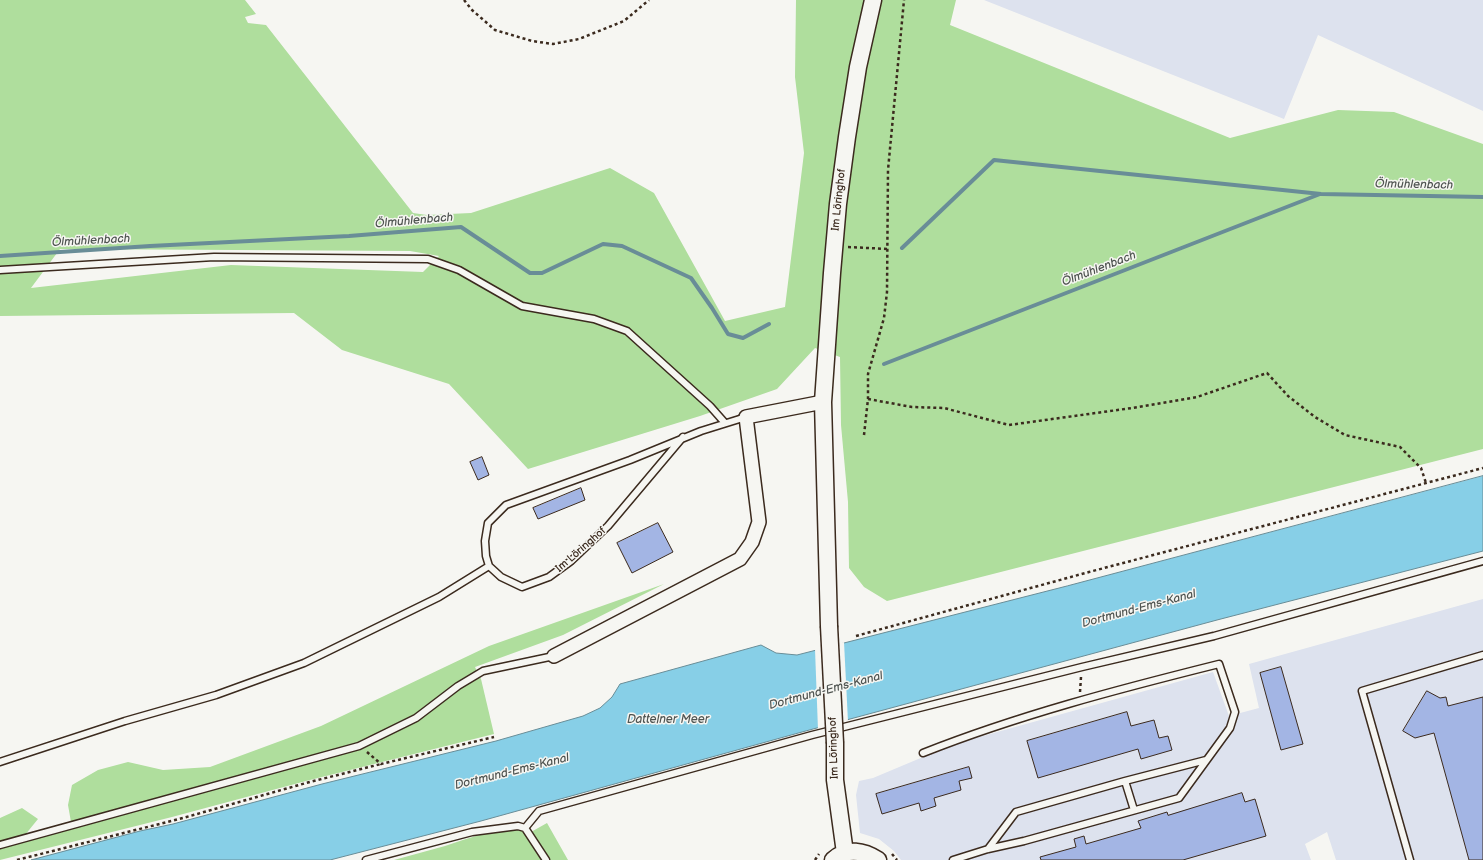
<!DOCTYPE html>
<meta charset="utf-8">
<style>
body{margin:0}
canvas{display:block;background:#f6f6f2}
</style>
<canvas width="1483" height="860"></canvas>
<script>
const g = document.querySelector('canvas').getContext('2d');
g.lineJoin = 'round';
function paint(path, color) { g.fillStyle = color; g.fill(path, 'evenodd'); }
function trace(path, color, width, dash) { g.strokeStyle = color; g.lineWidth = width; g.lineCap = dash ? 'butt' : 'round'; g.setLineDash(dash || []); g.stroke(path); }
function label(font, color, halo, rows, align = 'center') {
  g.font = font + ' "Balsamiq Sans",sans-serif'; g.lineWidth = 3; g.setLineDash([]); g.textBaseline = 'middle'; g.strokeStyle = halo; g.fillStyle = color; for (const [text, x, y, turn = 0] of rows) {
    g.save(); g.translate(x, y); g.rotate((+turn || 0) * Math.PI / 180); g.textAlign = isNaN(turn) ? turn : align; if (halo) g.strokeText(text, 0, 0); g.fillText(text, 0, 0); g.restore();
  }
}
paint(new Path2D(`
 M984,0H1483V111L1318,35L1284,119Z
 M1483,599V860H1336L1327,832L1305,844L1311,860H901L894,851L879,839L860,833L856,795L859,781L873,778L954,744L1213,672L1229,716L1259,708L1249,664Z`), '#dde2ee');
paint(new Path2D(`
 M0,0H245L256,14L245,17L248,23L266,25L413,213L427,215L471,213L610,168L654,193L725,321L785,307L804,153L795,77L796,0H956L950,25L1230,138L1338,110L1394,112L1483,144V449L887,601L864,587L849,568L848,502L841,425L840,357L815,348L777,389L700,416L528,469L449,384L342,350L294,313L0,316ZM60,249L410,251L439,256L423,272L231,265L31,288Z
 M664,584L563,635L475,667L481,679L494,734L306,781L172,817L0,860V818L22,808L38,819L25,835L71,822L68,805L72,785L98,770L128,762L163,770L210,767L321,726L489,646Z
 M547,823L568,860H548L531,832Z
 M517,828L525,833L543,860H394C411,855 428,851 445,846C469,838 492,830 517,828Z`), '#afde9d');
const water = new Path2D(`
 M1483,476V551L1217,620L802,732L481,821L330,860H31L140,831L173,824L322,784L496,741L583,716L600,708L612,697L620,684L761,645L776,653L797,655L1067,586Z`);
paint(water, '#87cfe7');
trace(water, '#698d97', 1);
paint(new Path2D(`
 M844,642L848,722L818,730L815,649Z`), '#f6f6f2');
trace(new Path2D(`
 M902,248L994,160L1321,194L1483,197
 M0,256L150,246L349,236L461,227L530,273H542L603,244L622,246L691,278L712,308L728,334L743,338L769,324
 M884,364L1320,194`), '#698d97', 4);
const building = new Path2D(`
 M482,457L489,475L478,480L470,462Z
 M581,488L585,500L538,519L533,508Z
 M658,523L673,552L632,573L617,543Z
 M1281,667L1303,744L1281,750L1260,673Z
 M1427,691L1440,698L1446,697L1448,706L1483,697V860H1469L1434,733L1415,738L1403,731Z
 M1127,712L1131,726L1154,720L1159,738L1168,736L1172,750L1141,759L1138,749L1038,778L1027,741Z
 M969,767L972,778L959,781L961,790L934,798L936,806L921,811L919,803L882,814L876,794Z
 M1242,793L1245,802L1255,799L1266,836L1183,860H1041L1040,857L1076,847L1074,839L1084,836L1086,844L1141,828L1138,821L1167,812L1168,815Z`);
paint(building, '#a3b5e4');
trace(building, '#3b2a1e', 1);
const service = new Path2D(`
 M0,270L214,257L428,259L459,270L522,306L594,319L627,331L710,406L725,423
 M683,437L608,526L571,561L549,577L522,587L501,577L489,566L486,556L485,541L488,523L506,505L630,460L701,431L746,417
 M923,753C1019,715 1119,689 1219,664L1235,712L1230,728L1179,798L1024,841L988,849L953,860
 M0,762L125,721L216,695L304,663L439,597L489,566
 M1125,781L1134,810
 M525,828L539,811L812,735L1082,667L1214,636L1483,561
 M0,845L359,746L416,718L458,686L483,671L554,656
 M988,849L1016,812L1125,781L1206,760
 M366,860L472,832L518,826L525,828L546,860
 M1410,860L1362,691L1483,655`);
const minor = new Path2D(`
 M554,656L740,559L752,542L759,522L746,417L823,402`);
const tertiary = new Path2D(`
 M829,626L823,402L832,273L838,204L847,137L858,67L873,0
 M835,743V780L845,853
 M833,860C847,847 864,851 878,860`);
trace(service, '#3b2a1e', 9);
trace(minor, '#3b2a1e', 16);
trace(tertiary, '#3b2a1e', 19);
trace(new Path2D(`
 M464,0L472,10L495,30L532,41L553,44L579,39L624,21L649,0
 M848,247L888,249
 M868,399L912,407L944,408L1009,425L1132,408L1197,397L1267,373L1288,396L1315,417L1345,435L1400,447L1421,468L1426,483
 M864,435L868,399V374L884,318L887,292L888,170L904,0
 M856,636L1089,572L1483,468
 M1080,692L1081,677
 M367,752L381,764L494,737
 M892,854L897,860
 M17,860L183,818L306,783L381,764
 M815,860L819,854`), '#3b2a1e', 2.5, [3, 3]);
trace(service, '#f6f6f2', 6);
trace(minor, '#f6f6f2', 13);
trace(tertiary, '#f6f6f2', 16);
const tertiaryBridge = new Path2D(`
 M829,626L835,743`);
trace(tertiaryBridge, '#3b2a1e', 19, []);
trace(tertiaryBridge, '#f6f6f2', 16);
label('11px', '#3b2a1e', '#f6f6f2', [
 ["Im Löringhof",839,200,-84],
 ["Im Löringhof",581,550,-41],
 ["Im Löringhof",834,748,-92]
]);
label('italic 12px', '#4e5350', '#f6f6f2', [
 ["Ölmühlenbach",1414,185,1],
 ["Ölmühlenbach",414,221,-5],
 ["Ölmühlenbach",91,241,-3],
 ["Ölmühlenbach",1099,269,-21],
 ["Dortmund-Ems-Kanal",1139,609,-15],
 ["Dortmund-Ems-Kanal",826,691,-15],
 ["Dattelner Meer",668,720],
 ["Dortmund-Ems-Kanal",512,772,-14]
]);
</script>
